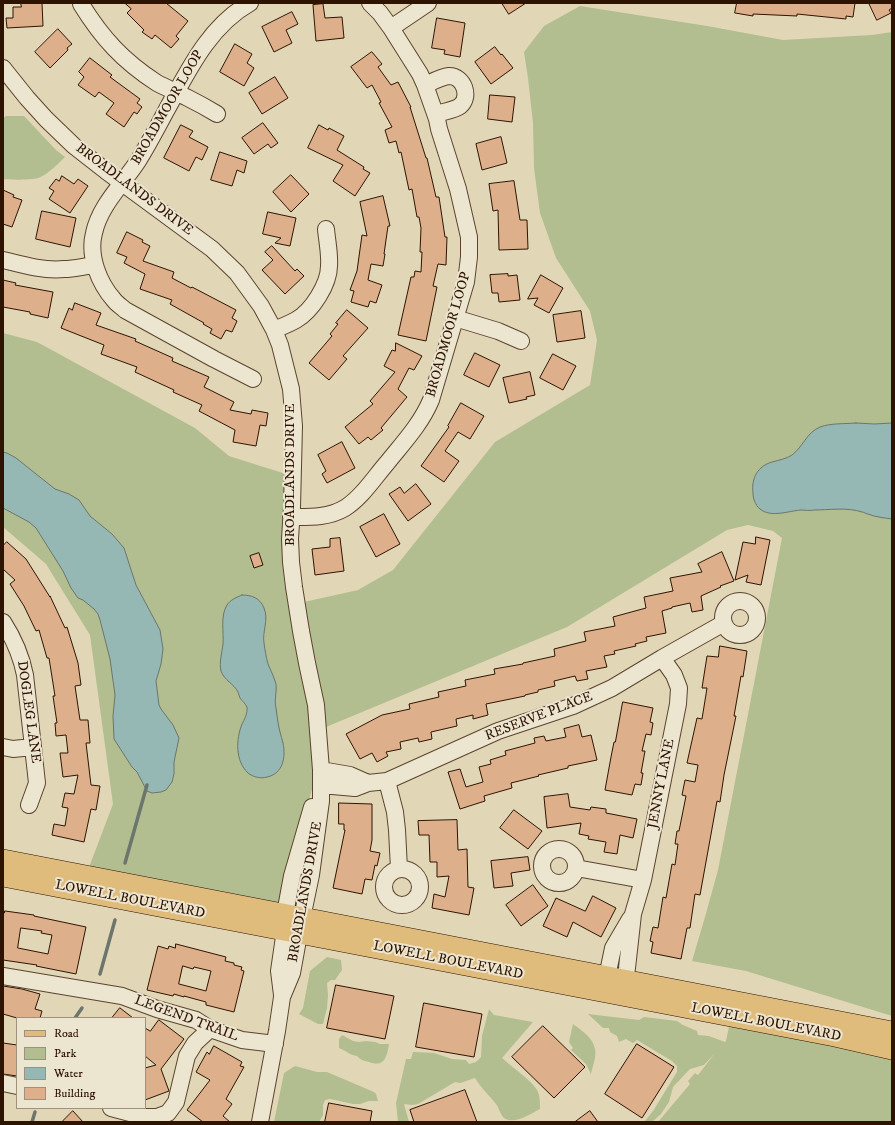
<!DOCTYPE html>
<style>
body{margin:0}
#map{position:relative;width:895px;height:1125px;overflow:hidden;background:#e1d7b7;font-family:"IM FELL DW Pica",serif}
canvas{display:block}
.frame{position:absolute;inset:0;border:4px solid #2e1300;pointer-events:none}
.legend{position:absolute;left:16px;top:1017px;width:130px;height:92px;box-sizing:border-box;background:#ece5d0;border:1px solid #a0917d;margin:0;padding:5px 7px;list-style:none;font-size:12px;color:#2e1300}
.legend li{display:flex;align-items:center;gap:8px;height:20px}
.legend b{width:20px;border:1px solid #a0917d}
</style>
<div id="map">
<canvas width="895" height="1125"></canvas>
<div class="frame"></div>
<ul class="legend">
<li><b style="height:5px;background:#e0bc7c"></b>Road</li>
<li><b style="height:11px;background:#b2be8f"></b>Park</li>
<li><b style="height:11px;background:#95b8b4"></b>Water</li>
<li><b style="height:11px;background:#ddb08b"></b>Building</li>
</ul>
</div>
<script>
const g = document.querySelector('canvas').getContext('2d');
g.lineJoin = 'round';
function paint(path, color) { g.fillStyle = color; g.fill(path, 'evenodd'); }
function trace(path, color, width, dash) { g.strokeStyle = color; g.lineWidth = width; g.lineCap = dash ? 'butt' : 'round'; g.setLineDash(dash || []); g.stroke(path); }
function label(font, color, halo, rows, align = 'center') {
  g.font = font + ' "IM FELL DW Pica",serif'; g.lineWidth = 4; g.setLineDash([]); g.textBaseline = 'middle'; g.strokeStyle = halo; g.fillStyle = color; for (const [text, x, y, turn = 0] of rows) {
    g.save(); g.translate(x, y); g.rotate((+turn || 0) * Math.PI / 180); g.textAlign = isNaN(turn) ? turn : align; if (halo) g.strokeText(text, 0, 0); g.fillText(text, 0, 0); g.restore();
  }
}
paint(new Path2D(`
 M580,6L707,26L783,40L872,35L892,32V1016L746,971L692,961L705,917L718,870L782,538L773,531L748,525L727,530L567,627L326,727L304,602L358,590L393,570L495,442L590,385L597,340L590,311L556,258L540,213L534,168L533,123L528,78L524,52L544,26Z
 M6,116H24L56,150L65,157C59,163 46,176 38,178C31,180 10,180 3,179V118Z
 M3,333L37,342L195,428L229,456L286,474L315,741L314,782L281,901L277,904L88,870L113,804L90,635L46,564L3,527Z
 M327,957L341,960L342,970L335,980H331L327,983L328,995L327,1008L323,1024H318L299,1014L303,1008L310,971Z
 M489,1009L494,1015L533,1022L502,1058C512,1067 531,1080 537,1090C540,1095 540,1103 540,1109C530,1114 515,1125 504,1118C500,1114 499,1108 496,1104C489,1095 481,1088 475,1078L460,1083L455,1082L418,1104L412,1105L404,1104L409,1122H398L396,1103L406,1059H411L413,1052L434,1053L452,1059L466,1060L469,1064L476,1062L481,1057L482,1036Z
 M588,1014L639,1020L644,1017L677,1021L683,1025L697,1031L698,1035L709,1036L725,1042L726,1041L730,1022L892,1055V1122H658L690,1084L688,1081L695,1073L698,1075L715,1053L704,1065L690,1069L673,1087L669,1102L661,1114L652,1122H640L645,1121L653,1111L677,1072V1066L672,1061L637,1040L633,1043L626,1039L619,1042L617,1036L610,1032L609,1028H603Z
 M573,1024C585,1033 598,1041 595,1058C594,1063 592,1068 591,1074L586,1064L571,1050L573,1048L569,1042Z
 M342,1035L353,1041L359,1042L366,1041L375,1042L380,1044H389C387,1056 385,1068 369,1062C365,1061 360,1060 357,1056C349,1055 347,1051 339,1048V1039Z
 M295,1066L317,1072H327L374,1092L376,1094L378,1101H369L360,1104H353L330,1099L325,1100L323,1105V1115L319,1122H274L284,1073Z`), '#b2be8f');
const water = new Path2D(`
 M856,423L874,424L892,423V519C885,518 875,517 868,514C866,514 864,512 862,512C847,507 829,510 814,510C810,511 805,510 801,510C788,511 771,518 760,509C755,505 753,498 753,493C751,478 758,466 772,462C779,460 786,459 792,455C803,447 806,433 820,427C831,423 844,424 856,423Z
 M3,452L7,453L16,458L55,489L69,494L79,500L90,516L112,534L124,548L136,585L160,630L163,649L161,664L156,681L159,705L161,709L173,725L179,738L174,762V774L172,782L166,790L161,792L152,793L147,791L137,772L132,767L114,739L113,716L115,695L110,659L100,620L98,614L94,609L83,600L78,598L71,588L63,571L36,528L29,522L3,508Z
 M242,595C252,595 260,598 264,608C269,620 262,632 264,643C265,650 266,657 268,664C271,671 274,677 276,684C277,692 274,700 276,708C277,716 278,724 280,732C281,736 282,739 283,743C286,757 283,774 267,777C261,779 253,777 248,773C235,761 236,739 242,724C244,720 248,713 247,707C245,703 242,701 240,698C239,696 239,694 238,692C234,684 224,680 221,671C219,663 222,652 223,644C224,632 220,616 227,605C230,600 237,597 242,595Z`);
paint(water, '#95b8b4');
trace(water, '#6c766c', 1);
trace(new Path2D(`
 M125,863L147,785
 M100,974L115,920
 M75,1018L82,1008
 M32,1122L35,1112`), '#6c766c', 3.5);
const building = new Path2D(`
 M21,3H42L43,26L7,28L6,18H13V7H21Z
 M125,3H166L188,21L176,36L179,39L171,48L155,35L152,39L142,32L144,30L127,13L131,9Z
 M502,3H526L509,14Z
 M737,3H855L853,17L846,16V19L797,14V16L753,14V16L735,13Z
 M869,3H892V8L889,10L891,13L877,20Z
 M323,4L325,18L342,17L344,38L316,41L313,5Z
 M292,12L298,24L286,30L292,43L274,52L262,27Z
 M437,18L465,23L460,57L444,54L445,50L432,48Z
 M58,29L72,44L67,48L68,50L50,68L35,52Z
 M235,44L252,54L247,63L254,68L244,86L220,72Z
 M495,47L501,55L502,54L513,68L491,84L475,62Z
 M372,52L382,64L378,67L391,85L398,82L411,107H410L426,158H427L436,197H439L445,237H447L446,265L438,264L433,286L437,287L426,341L398,335L411,277H414L415,271L421,272L422,252H420L421,228L419,217H417L412,189L409,190L401,152L399,153L396,141L389,143L385,130L392,127L379,103L381,102L372,85L367,88L351,67Z
 M90,58L112,75L110,77L140,99L137,103L142,107L137,114L134,112L124,127L106,114L114,103L99,92L95,97L78,85L84,77L79,72Z
 M275,77L288,98L262,114L249,93Z
 M490,95L515,97L512,122L488,119Z
 M263,123L278,143L271,148L268,144L254,154L242,138Z
 M181,125L193,131L189,137L208,147L202,160L196,157L189,171L164,158Z
 M319,125L328,130L329,128L344,136L337,150L364,167L363,169L370,173L355,196L333,181L343,165L308,148Z
 M501,137L507,163L482,170L476,144Z
 M220,152L247,161L244,173L237,170L232,186L211,180Z
 M291,175L309,194L291,212L273,192Z
 M62,176L74,184L78,179L88,186L70,213L49,199L54,191L49,188L56,179L59,181Z
 M514,181L520,220H527L528,249L499,250L498,210L493,211L489,184Z
 M3,190L14,195L13,197L22,200L12,227L3,224Z
 M383,196L390,226H388L384,254H385L383,266L371,264L368,280L382,285L376,303L370,301L368,307L351,302L354,291L350,290L357,271L362,235L367,236L360,202Z
 M42,211L76,218L70,247L36,239Z
 M268,212L296,218L290,246L275,243L281,238L263,234Z
 M127,232L143,240L142,242L150,246L143,261L174,272L172,278L191,288L192,287L236,310L232,318L237,321L232,332L226,330L221,339L210,333L212,329L203,324L204,323L170,304L172,300L140,289L145,274L124,263L127,257L117,253Z
 M272,246L295,271L297,269L304,276L285,294L262,270L273,260L265,252Z
 M508,274V276L517,275L520,300L499,302L498,293H492L490,275Z
 M541,275L563,288L549,313L534,305L538,298L528,299Z
 M3,280L16,283L15,285L53,292L48,318L30,314V312L3,307Z
 M75,303L101,313L96,325L136,339L135,341L173,358L172,361L209,377L204,387L234,402L230,410L251,414L252,410L268,413L266,426L260,425L256,446L233,442L235,430L199,411L202,405L173,392L174,390L135,372L137,367L101,354L104,345L61,328L69,308L72,310Z
 M347,310L368,328L343,356L347,359L329,380L309,363L332,336L330,334L338,324L336,323Z
 M581,311L585,338L557,342L553,315Z
 M396,343L422,356L414,370L409,368L398,389L407,397L381,428L383,430L371,440L368,437L359,444L345,427L373,404L370,401L395,372L384,366L392,350L395,351Z
 M475,353L500,365L489,387L464,375Z
 M553,354L576,366L563,390L540,378Z
 M530,372L535,395L526,397L527,399L509,403L503,378Z
 M461,403L484,416L470,439L458,432L445,451L459,461L444,482L421,466L449,427L448,426Z
 M342,442L355,468L327,483L322,474L326,471L318,455Z
 M416,484L431,504L408,521L389,494L400,487L404,493Z
 M384,514L400,544L376,557L360,527Z
 M756,537L770,540L761,585L746,582L748,575L735,580L743,542L755,544Z
 M340,538L344,571L315,575L312,549L330,547V539Z
 M7,542L26,559L50,597V596L65,628L67,627L78,663L81,685L75,686L80,720H88L90,743H86L91,785L100,786L96,810L91,809L84,842L52,835L54,824L65,826L68,808L62,807L65,793L74,794L78,775L63,777L60,753H68L66,735L56,736L55,723H57L53,696H55L49,658H47L39,630L36,631L24,606L10,584L15,580L3,569V546Z
 M722,552L734,581L720,586L721,587L701,596L703,610L692,612L690,603L672,607V608L662,611L666,633L646,637L647,641L635,644L636,646L614,651L615,654L604,656L607,667L586,671L588,679L577,681L575,676L554,681L555,686L538,690V692L525,695V696L486,704L488,715L473,719V715L456,719L457,726L431,732L432,739L419,742L418,738L400,742L401,749L386,752L388,756L377,762L372,753L360,759L346,734L382,715L410,709L409,704L439,697L438,692L466,686L465,680L495,674L494,669L523,664V663L555,656L554,649L586,641L584,632L615,626L613,617L646,608L644,597L673,591L670,578L702,572L698,564Z
 M259,553L263,565L254,568L250,556Z
 M720,646L747,651L743,677L741,676L734,716H736L724,775L720,802L717,801L700,895L695,894L690,928H687L681,959L651,953L653,942L650,941L653,927L658,928L663,897L666,898L672,864L675,865L678,844H675L677,831H679L686,796L682,795L685,780L695,782L698,765L687,763L697,718L702,719L707,688H702L707,656L718,657Z
 M623,702L653,708L650,722L653,723L651,735L646,734L642,751H645L641,773H643L641,785L635,784L632,795L605,790L611,757L614,742H615Z
 M579,725L582,737L591,735L597,760L568,766V768L538,775L539,776L511,783L512,788L484,796L485,801L460,809L448,772L460,769L466,787L483,782L479,767L491,764L490,760L506,755L505,751L535,743L534,738L544,736L546,741L566,737L564,729Z
 M568,794L570,807L590,810L591,807L606,809V813L637,819L633,838L620,835L617,854L604,852L606,842L588,839L589,836L579,834L581,823L547,828L544,797Z
 M339,803L372,804V840L370,851L380,853L377,866L375,865L372,880L365,879L362,894L333,888L345,830H344V824H339Z
 M514,810L542,831L528,849L500,828Z
 M457,820L458,850L467,849L468,887L474,888L469,915L432,908L434,894L445,897L449,876L437,877V862H430L429,835H419L418,821Z
 M528,857L530,870L511,873L513,886L494,888L491,861Z
 M533,885L548,906L521,926L506,905Z
 M593,896L616,908L601,937L573,922L567,937L543,926L556,898L585,911Z
 M5,911L34,915V916L86,927L76,974L36,966L37,965L3,960V913H4ZM21,928L42,931L41,933L52,935L48,954L18,948Z
 M176,944L226,957L225,961L234,963V965L242,967L241,970L244,971L234,1012L206,1005V1002L184,996V997L174,994L173,996L147,990L158,946L168,949L169,946L175,948ZM183,966L193,969L194,967L211,971L206,991L179,984Z
 M336,985L394,996L385,1039L327,1028Z
 M3,986L22,989L40,994L35,1009L42,1011L40,1018H17L3,1014Z
 M424,1003L482,1014L474,1057L416,1047Z
 M120,1008L133,1018H112Z
 M159,1020L184,1039L161,1069L169,1091L145,1100V1068L156,1065L145,1056V1028L150,1031Z
 M543,1026L585,1067L554,1098L512,1057Z
 M3,1043L17,1045V1076L3,1074Z
 M637,1044L674,1067L642,1118L605,1094Z
 M214,1046L242,1062L240,1066L244,1067L226,1099L232,1104L223,1116L230,1122H203L187,1110L210,1080L196,1072L207,1052L209,1054Z
 M465,1090L477,1122H414L410,1110Z
 M329,1103L372,1111L370,1122H325Z
 M73,1111L83,1122H62Z
 M590,1111L598,1122H575Z`);
paint(building, '#ddb08b');
trace(building, '#2e1300', 1);
const minor = new Path2D(`
 M250,3C209,26 188,71 166,111C157,128 148,145 138,161C123,184 100,205 94,233C88,256 99,283 114,300C117,304 122,307 125,310L214,359L253,379
 M81,4C102,38 123,61 157,83C167,88 178,93 188,98C198,103 207,108 217,114
 M391,28L428,3
 M3,68L27,98L46,119L74,146L106,171L212,249L237,273L261,306L274,330L280,345L291,389L294,426L292,507L290,539L291,562L294,587L301,631L307,663L316,705L321,770V801L311,875L302,918L292,973L282,997L277,1031L260,1122
 M425,85C432,82 441,77 449,76C464,76 471,97 460,106C455,110 442,112 436,114
 M3,260C23,265 44,271 64,269C74,269 85,266 95,265
 M455,318L498,331L521,341
 M274,330C281,327 289,324 296,320C312,311 329,284 329,266C330,254 327,241 326,229
 M291,517C309,517 328,518 345,508C362,497 374,478 387,463C403,443 421,424 431,400L466,282L469,257V237L458,189L439,129L437,119L425,85L420,74L391,28L380,13L370,3
 M723 618a17 17 0 1 1 34 0a17 17 0 1 1-34 0Z
 M3,622C14,639 21,655 25,675L37,783L29,805
 M3,747L13,749L33,747
 M321,770L350,775L368,783
 M387,781L395,812L397,830L399,869
 M321,785L355,788L368,783L387,781L498,731L573,706L612,688L662,658L724,623
 M542 866a17 17 0 1 1 34 0a17 17 0 1 1-34 0Z
 M576,868L643,880
 M384 887a18 18 0 1 1 36 0a18 18 0 1 1-36 0Z
 M3,976L122,996L157,1009L196,1020L210,1029L242,1040L275,1044
 M607,977L613,948L630,919
 M625,980L627,968L633,914L643,880L678,704L679,688L674,675L662,658
 M282,995L279,971L285,930L287,903L292,876L312,807
 M3,1083L17,1086
 M111,1108L145,1117H157L168,1113L176,1102L187,1056L195,1043L210,1029`);
const major = new Path2D(`
 M3,860L892,1032
 M3,876L835,1036L892,1049`);
trace(minor, '#5b442e', 18);
trace(major, '#2e1300', 22);
trace(minor, '#ece5d0', 16);
trace(major, '#e0bc7c', 21);
label('14px', '#2e1300', '#ece5d0', [
 ["BROADMOOR LOOP",168,108,-60],
 ["BROADLANDS DRIVE",134,190,37],
 ["BROADMOOR LOOP",449,335,-74],
 ["BROADLANDS DRIVE",291,475,-90],
 ["DOGLEG LANE",28,712,82],
 ["RESERVE PLACE",539,717,-21],
 ["JENNY LANE",662,784,-79],
 ["BROADLANDS DRIVE",306,892,-80],
 ["LOWELL BOULEVARD",130,900,11],
 ["LOWELL BOULEVARD",448,961,11],
 ["LEGEND TRAIL",186,1019,20],
 ["LOWELL BOULEVARD",766,1023,11]
]);
</script>
